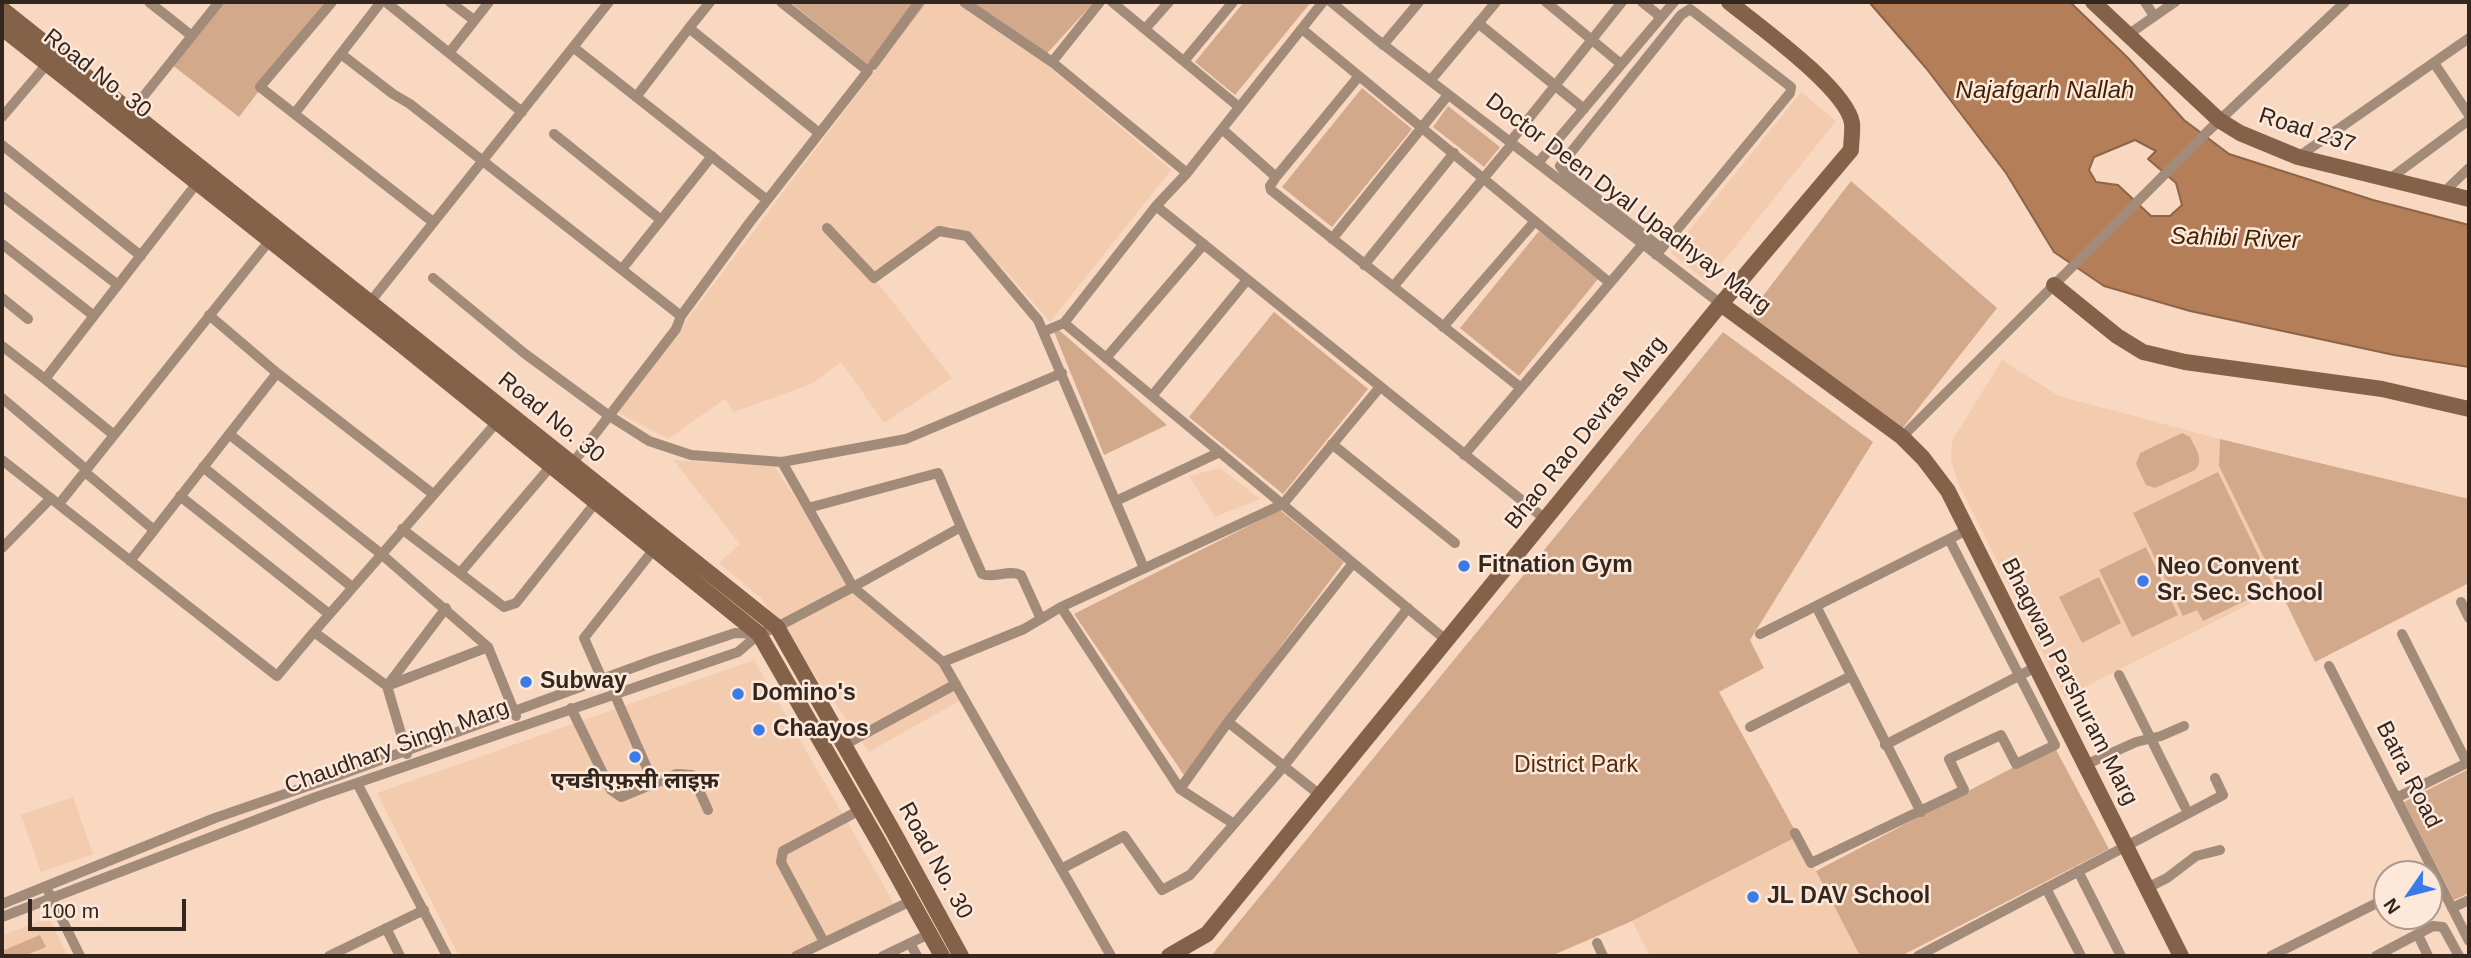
<!DOCTYPE html>
<meta charset="utf-8">
<style>
body{margin:0}
#map{position:relative;width:2471px;height:958px;overflow:hidden;background:#f9d8c1;font-family:Helvetica,sans-serif}
canvas{display:block}
.frame{position:absolute;inset:0;border:4px solid #33261e;pointer-events:none}
.north{position:absolute;left:2373px;top:860px;width:70px;height:70px;box-sizing:border-box;background:#fde8da;border:2px solid #ac9a8f;border-radius:50%;rotate:235deg;font-size:19px;font-weight:700;line-height:28px;text-align:center;color:#33261e}
.north::after{content:'';display:block;margin:auto;width:24px;height:32px;background:#3a7ae9;clip-path:polygon(50% 0,100% 100%,50% 72%,0 100%)}
.scale{position:absolute;left:28px;top:899px;width:158px;height:32px;box-sizing:border-box;border:4px solid #33261e;border-top:0;padding-left:9px;font-size:21px;line-height:24px;white-space:nowrap;color:#33261e;-webkit-text-stroke:5px #fde8da;paint-order:stroke}
</style>
<div id="map">
<canvas width="2471" height="958"></canvas>
<div class="frame"></div>
<div class="north">N</div>
<div class="scale">100 m</div>
</div>
<script>
const g = document.querySelector('canvas').getContext('2d');
g.lineJoin = 'round';
function paint(path, color) { g.fillStyle = color; g.fill(path, 'evenodd'); }
function trace(path, color, width, dash) { g.strokeStyle = color; g.lineWidth = width; g.lineCap = dash ? 'butt' : 'round'; g.setLineDash(dash || []); g.stroke(path); }
function label(font, color, halo, rows, align = 'center') {
  g.font = font + ' Helvetica,"Noto Sans Devanagari",sans-serif'; g.lineWidth = 5; g.setLineDash([]); g.textBaseline = 'middle'; g.strokeStyle = halo; g.fillStyle = color; for (const [text, x, y, turn = 0] of rows) {
    g.save(); g.translate(x, y); g.rotate((+turn || 0) * Math.PI / 180); g.textAlign = isNaN(turn) ? turn : align; if (halo) g.strokeText(text, 0, 0); g.fillText(text, 0, 0); g.restore();
  }
}
paint(new Path2D(`
 M927,2H967L1041,60L1171,170L1050,322L1005,270L951,225L874,278L952,378L884,423L841,362L811,384L734,412L725,399L668,439L617,412Z
 M1801,92L1836,121L1707,282L1671,253Z
 M2002,360L2059,396L2220,439L2219,466L2281,588L2065,697L1958,483L1951,460L1952,441Z
 M673,460L774,466L858,589L953,670L961,700L869,752L761,598L719,563L740,544Z
 M1220,468L1260,499L1215,517L1189,476Z
 M754,660L896,907L796,956H459L377,793Z
 M73,797L93,854L41,872L21,815Z
 M1798,836L1860,956H1650L1632,921Z
 M49,918L68,956H2V935Z`), '#f3cbaf');
paint(new Path2D(`
 M219,2H327L239,117L171,64Z
 M790,2H927L875,70Z
 M967,2H1094L1041,60Z
 M1244,2H1311L1235,95L1195,62Z
 M1362,88L1412,129L1332,227L1282,187Z
 M1448,106L1500,147L1484,167L1433,127Z
 M1851,181L1997,308L1902,429L1743,322Z
 M1539,231L1598,279L1519,376L1460,328Z
 M1274,312L1368,389L1283,494L1189,417Z
 M1050,322L1167,425L1104,455Z
 M1723,332L1873,442L1750,640L1764,668L1719,692L1798,836L1632,921L1551,956H1211Z
 M2182,433L2190,437C2195,448 2205,459 2195,470L2155,488L2146,485L2136,464L2140,453Z
 M2220,439L2469,499V583L2315,662L2219,466Z
 M2218,472L2274,587L2203,621L2197,610L2183,616L2133,513Z
 M1280,510L1344,562L1184,775L1074,614Z
 M2146,547L2178,615L2132,637L2099,570Z
 M2099,577L2121,623L2082,643L2059,597Z
 M2054,746L2109,849L1901,956H1860L1816,871Z
 M2469,769V893L2454,900L2404,802Z
 M40,935L46,947L24,956H2V951Z`), '#d3a98b');
const water = new Path2D(`
 M1869,2H2070L2128,58L2184,120L2229,154L2373,200L2469,225V367L2394,355L2190,311L2104,286L2054,252L2006,173L1926,68ZM2135,140L2156,151L2148,159L2176,183L2182,205L2170,216H2151L2118,185L2096,182L2089,170L2094,157Z`);
paint(water, '#b37e58');
trace(water, '#8d6447', 2);
trace(new Path2D(`
 M149,2L192,36
 M332,2L260,87L433,222
 M386,2L522,112
 M450,2L474,20
 M710,2L689,28L819,133
 M964,2L1052,62L1187,173
 M1112,2L1239,107
 M1331,2L1376,39L1721,304
 M1546,2L1621,64
 M1642,2L1661,17
 M2145,2L2154,16
 M1478,23L1584,109
 M1145,29L1169,2
 M1302,29L1610,283
 M2129,34L2175,2
 M1383,45L1419,2
 M573,47L767,200
 M449,53L489,2
 M341,54L393,94L410,104L681,316
 M1184,61L1233,2
 M1052,62L1100,2
 M2434,63L2469,115
 M873,65L919,2
 M1359,76L1276,177L1270,186L1271,190L1521,388
 M1430,81L1496,2
 M636,97L689,28
 M131,112L219,2
 M295,113L381,2
 M2,117L47,64
 M1222,129L1276,177
 M554,134L661,220
 M1510,142L1622,2
 M2,145L141,256
 M2298,157L2469,38
 M1538,163L1674,2
 M2388,180L2469,120
 M2444,192L2469,168
 M2,196L118,285
 M1156,206L1545,519
 M827,228L874,278L939,231L967,236L1038,320L1144,568
 M1332,239L1448,95
 M2,244L94,316
 M1656,255L1790,93L1791,87L1690,9L1681,15L1560,166L1567,175L1661,248
 M1364,265L1454,153
 M622,269L712,156
 M433,278L524,353L608,415L649,441L691,455L782,462L906,439L1062,373
 M1393,287L1512,144
 M2,298L28,319
 M367,306L609,2
 M209,315L277,373L433,494
 M1064,323L1446,640
 M1443,327L1535,221
 M1043,332L1064,323L1156,206L1187,173L1323,2
 M2,346L45,379
 M1106,358L1204,244
 M1152,396L1247,280
 M2,398L87,470
 M229,434L380,553L488,647L516,716
 M114,435L45,379L197,183
 M1902,437L2207,132L2345,2
 M1332,444L1455,543
 M1464,455L1643,244
 M2,460L277,676L314,632L387,686L407,754
 M782,462L853,587L943,662L1111,956
 M572,464L676,329L681,316L750,222L868,71L781,2
 M203,467L352,587
 M85,472L154,530
 M180,496L329,614
 M1116,501L1220,452
 M59,504L270,240
 M808,508L938,473L961,527
 M402,529L504,607L516,603L596,502
 M2,548L51,498
 M130,561L277,373
 M460,573L551,466
 M2461,602L2469,618
 M1061,607L1180,789L1234,824
 M314,632L497,422
 M1760,634L1816,606
 M2402,634L2467,763
 M943,662L1024,629L1061,607L1283,504L1380,387
 M2329,666L2469,941
 M2119,675L2185,807
 M602,679L584,638L654,549
 M387,686L488,647
 M387,686L446,608
 M614,693L654,784
 M571,708L611,790L621,797L677,774L692,775L708,810
 M1228,722L1320,795
 M1750,727L1851,676
 M844,745L956,684
 M1885,745L2036,667
 M2085,765L2136,742L2161,736L2184,726
 M357,783L447,956
 M1180,789L1228,722L1353,563
 M2396,798L2469,762
 M1921,812L1816,606L1967,530
 M1795,833L1811,863L1964,790L1949,759L2001,735L2016,764L2055,745L1949,539
 M1061,869L1124,836L1162,890L1190,875L1284,766L1408,608
 M2078,871L2121,956
 M2046,888L2081,956
 M2147,888L2167,878L2196,856L2220,850
 M49,893L80,956
 M2,904L215,818L337,776L654,660L735,633L759,634
 M2452,908L2469,900
 M2,917L316,797L738,652L759,634L777,627L853,587L961,527L982,574C994,579 1008,569 1021,575L1041,619
 M386,928L400,956
 M2418,935L2428,956
 M824,942L781,862L783,851L860,810
 M910,943L917,956
 M1597,943L1603,956
 M329,956L424,910
 M796,956L911,901
 M883,956L929,934
 M1918,956L2223,795L2215,778
 M2271,956L2387,898
 M2376,956L2433,926L2443,927L2459,956`), '#a38b7a', 10);
trace(new Path2D(`
 M2093,2L2219,120L2240,133L2298,157L2469,199
 M2,9L777,627L894,833L961,956
 M2,28L398,342L759,634L878,841L942,956
 M2054,285L2117,336L2143,352L2185,362L2382,389L2469,409
 M1721,304L1902,437L1923,458L1948,491L2181,956
 M1169,956L1207,934L1715,311L1851,150C1851,142 1853,131 1852,123C1846,88 1757,25 1729,2`), '#84624a', 16);
for (const [x, y, r, color] of [
 [1464,566,7,"#3a7ae9"],
 [2143,581,7,"#3a7ae9"],
 [526,682,7,"#3a7ae9"],
 [738,694,7,"#3a7ae9"],
 [759,730,7,"#3a7ae9"],
 [635,757,7,"#3a7ae9"],
 [1753,897,7,"#3a7ae9"]
]) { const dot = new Path2D(); dot.arc(x, y, r, 0, 2 * Math.PI); g.fillStyle = color; g.fill(dot); trace(dot, '#fde8da', 2.5); }
label('23px', '#33261e', '#fde8da', [
 ["Road No. 30",97,74,38],
 ["Road 237",2307,131,18],
 ["Doctor Deen Dyal Upadhyay Marg",1628,204,37],
 ["Road No. 30",551,418,39],
 ["Bhao Rao Devras Marg",1586,433,-51],
 ["Bhagwan Parshuram Marg",2069,682,63],
 ["Chaudhary Singh Marg",397,747,-20],
 ["Batra Road",2408,775,63],
 ["Road No. 30",935,861,61]
]);
label('bold 23px', '#33261e', '#fde8da', [
 ["Fitnation Gym",1478,566],
 ["Neo Convent",2157,568],
 ["Sr. Sec. School",2157,594],
 ["Subway",540,682],
 ["Domino's",752,694],
 ["Chaayos",773,730],
 ["एचडीएफ़सी लाइफ़",635,782,"center"],
 ["JL DAV School",1767,897]
], 'left');
label('23px', '#522d0f', '#fde8da', [
 ["District Park",1576,766]
]);
label('italic 24px', '#421f00', '#fde8da', [
 ["Najafgarh Nallah",2045,91],
 ["Sahibi River",2235,239,2]
]);
</script>
